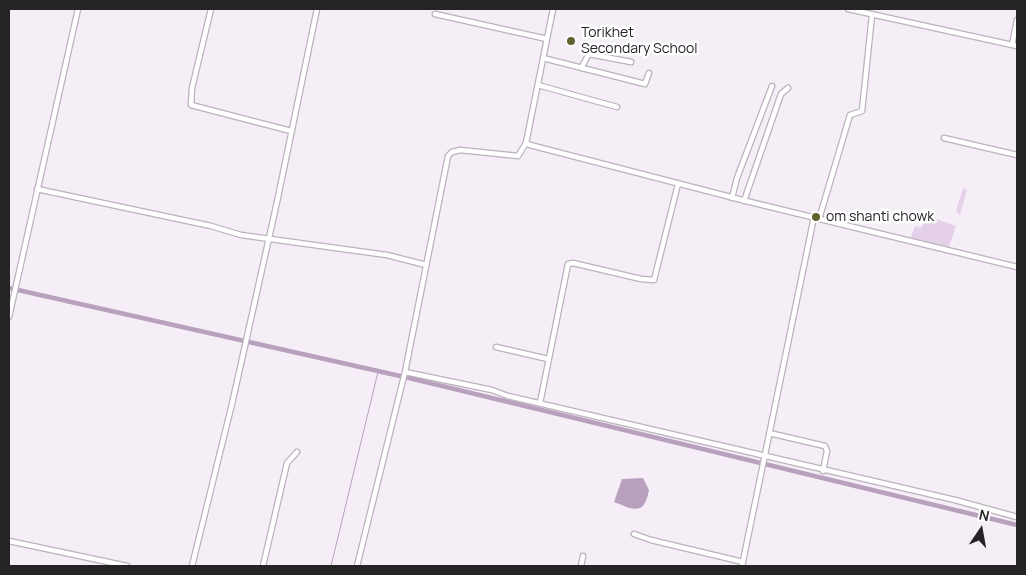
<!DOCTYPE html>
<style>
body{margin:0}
#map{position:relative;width:1026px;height:575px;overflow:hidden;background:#f5eef7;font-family:Manrope,sans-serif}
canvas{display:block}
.frame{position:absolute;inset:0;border:10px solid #252326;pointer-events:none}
.north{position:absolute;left:956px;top:505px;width:50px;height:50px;-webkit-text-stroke:4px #fefefe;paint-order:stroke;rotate:12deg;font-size:14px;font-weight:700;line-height:20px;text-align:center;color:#252326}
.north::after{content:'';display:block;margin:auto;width:18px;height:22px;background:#252326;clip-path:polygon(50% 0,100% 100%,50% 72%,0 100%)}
</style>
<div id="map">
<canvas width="1026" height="575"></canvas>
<div class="frame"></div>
<div class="north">N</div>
</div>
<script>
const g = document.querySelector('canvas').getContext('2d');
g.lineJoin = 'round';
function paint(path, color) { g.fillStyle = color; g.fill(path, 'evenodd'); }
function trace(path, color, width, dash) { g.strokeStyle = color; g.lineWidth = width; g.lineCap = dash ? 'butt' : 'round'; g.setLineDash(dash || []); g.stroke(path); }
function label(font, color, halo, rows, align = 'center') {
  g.font = font + ' Manrope,sans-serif'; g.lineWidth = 5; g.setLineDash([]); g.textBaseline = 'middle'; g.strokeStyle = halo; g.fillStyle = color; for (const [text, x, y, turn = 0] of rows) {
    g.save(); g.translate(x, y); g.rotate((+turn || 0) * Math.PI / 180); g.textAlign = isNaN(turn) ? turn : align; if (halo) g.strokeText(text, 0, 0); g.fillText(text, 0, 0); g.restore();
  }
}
paint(new Path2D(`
 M963,188L967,190L960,215L956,211Z
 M928,216L956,226L948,249L910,240L915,226L921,228Z`), '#e4d1e9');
paint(new Path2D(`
 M643,478L649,490C644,516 634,510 614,502L622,479Z`), '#b8a0be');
trace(new Path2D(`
 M331,566L378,372`), '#b8a0be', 1);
trace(new Path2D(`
 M9,288L409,378L1017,525`), '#b8a0be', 4.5);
const minor = new Path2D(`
 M211,9L192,88L191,105L291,131
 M553,9L526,143L530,145L746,201L1017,267
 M848,9L1017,46
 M435,14L547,39
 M1012,45L1017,20
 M543,58L645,84L649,73
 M581,68L589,54L631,62
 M538,85L617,107
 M944,138L1017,155
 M37,189L211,226L241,235L387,255L426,265
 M732,198L737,178L772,86
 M744,201L781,94L788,88
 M819,219L850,115L862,111L872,15
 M9,317L78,9
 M496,347L548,359
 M405,372L492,390L508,396L955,500L1017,517
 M540,403L568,264L573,263L641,279L654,280L678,184
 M769,433L825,446L827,451L823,471
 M634,534L651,540L743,562
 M9,541L127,566
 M192,566L232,404L277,202L317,9
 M263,566L287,463L297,452
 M357,566L405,372L448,156L452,152L460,150L518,156L526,143
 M581,566L583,556
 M742,566L814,217`);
trace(minor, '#bab3bc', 7);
trace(minor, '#fff', 4.5);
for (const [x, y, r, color] of [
 [571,41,5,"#61622f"],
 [816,217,5,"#61622f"]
]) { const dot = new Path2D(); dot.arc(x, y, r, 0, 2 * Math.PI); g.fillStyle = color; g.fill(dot); trace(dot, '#fefefe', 2); }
label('14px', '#252326', '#fefefe', [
 ["Torikhet",581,33],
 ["Secondary School",581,49],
 ["om shanti chowk",826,217]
], 'left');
</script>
